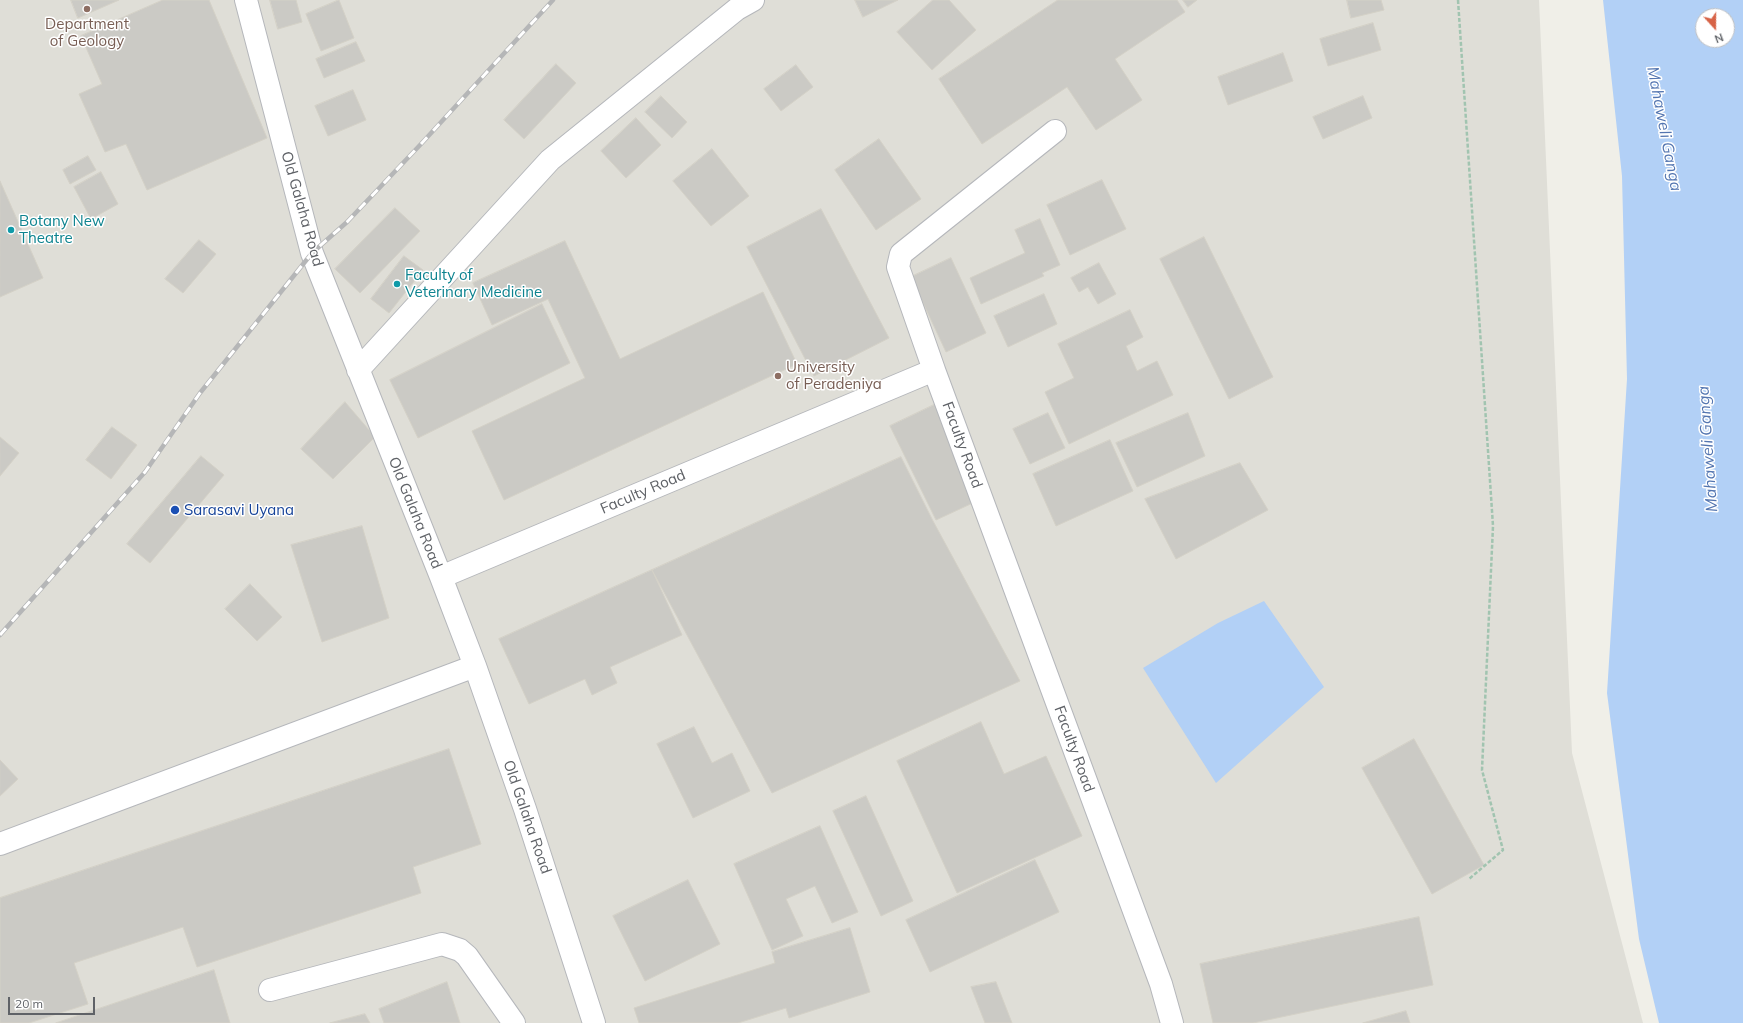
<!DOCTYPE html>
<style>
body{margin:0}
#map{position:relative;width:1743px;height:1023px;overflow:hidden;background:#f0efe8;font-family:Mulish,sans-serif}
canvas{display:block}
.north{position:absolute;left:1695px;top:8px;width:40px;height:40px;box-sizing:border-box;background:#fff;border:1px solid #bfc0c2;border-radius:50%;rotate:159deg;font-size:11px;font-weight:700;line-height:16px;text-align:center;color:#5f6267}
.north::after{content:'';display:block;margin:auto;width:14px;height:18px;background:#d76347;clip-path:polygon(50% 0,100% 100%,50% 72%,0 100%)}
.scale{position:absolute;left:8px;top:997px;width:87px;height:18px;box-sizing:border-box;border:2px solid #5f6267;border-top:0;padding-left:5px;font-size:12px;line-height:14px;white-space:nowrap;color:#5f6267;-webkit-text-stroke:3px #fff;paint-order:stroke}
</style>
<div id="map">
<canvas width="1743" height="1023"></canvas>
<div class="north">N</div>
<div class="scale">20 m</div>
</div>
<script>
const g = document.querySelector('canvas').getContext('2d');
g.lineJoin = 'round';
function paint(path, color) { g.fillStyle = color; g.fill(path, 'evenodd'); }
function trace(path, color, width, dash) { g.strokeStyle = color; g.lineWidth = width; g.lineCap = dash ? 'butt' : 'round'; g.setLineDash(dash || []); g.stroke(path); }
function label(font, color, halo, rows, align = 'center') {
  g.font = font + ' Mulish,sans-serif'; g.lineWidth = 3; g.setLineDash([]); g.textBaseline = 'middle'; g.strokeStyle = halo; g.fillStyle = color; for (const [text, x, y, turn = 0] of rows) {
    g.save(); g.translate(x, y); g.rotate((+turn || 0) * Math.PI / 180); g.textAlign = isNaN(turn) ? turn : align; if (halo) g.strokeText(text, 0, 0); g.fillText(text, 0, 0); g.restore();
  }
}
paint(new Path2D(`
 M0,0H1539L1572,753L1643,1023H0Z`), '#dfded7');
paint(new Path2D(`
 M1603,0H1743V1023H1659L1639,939L1607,693L1627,379L1622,176ZM1703,16H1727V40H1703Z
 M1264,601L1324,687L1216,783L1143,668L1218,623Z`), '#b2d0f6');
const building = new Path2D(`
 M71,0H119L78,18Z
 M163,0H209L267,138L147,190L126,144L105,152L79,94L102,84L81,36Z
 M270,0H296L302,22L278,29Z
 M339,0L354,38L321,51L306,14Z
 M855,0H898L863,17Z
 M933,0H949L976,30L932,70L897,32Z
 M1058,0H1177L1185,12L1115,59L1142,100L1096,130L1067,87L982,144L939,79Z
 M1183,0H1197L1188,7Z
 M1347,0H1381L1384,10L1351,18Z
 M1373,23L1381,50L1328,66L1320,39Z
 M356,42L365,61L324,78L316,59Z
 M1283,53L1293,81L1228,105L1218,77Z
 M556,64L576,83L524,139L504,120Z
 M796,65L813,87L781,111L764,89Z
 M353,90L366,120L328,136L315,106Z
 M661,96L687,122L672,138L645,112Z
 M1363,96L1372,118L1323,139L1313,117Z
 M636,118L661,145L626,178L601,151Z
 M879,139L921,199L876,230L835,170Z
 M712,149L749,196L711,226L673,181Z
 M88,156L96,170L70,184L63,170Z
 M101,172L118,204L91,219L74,187Z
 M1102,180L1126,229L1070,255L1047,205Z
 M0,181L43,278L0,297Z
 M395,208L420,231L360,293L335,269Z
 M821,209L889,338L814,376L747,247Z
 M1040,219L1060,265L1042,273L1044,276L981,304L970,278L1025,253L1015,230Z
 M1204,237L1273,377L1229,399L1160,259Z
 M199,240L216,254L183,293L165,279Z
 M565,241L620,359L763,292L797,364L504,500L472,431L585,378L548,299L492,325L473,283Z
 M404,256L423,270L389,313L371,299Z
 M951,258L986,333L946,352L911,277Z
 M1099,263L1116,294L1098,304L1088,287L1079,292L1071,278Z
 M1044,294L1057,324L1008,347L994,316Z
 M542,304L570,363L418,438L390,380Z
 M1130,310L1143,337L1126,346L1137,371L1157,361L1173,395L1069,444L1045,392L1074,378L1058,344Z
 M345,402L375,437L333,479L301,449Z
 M936,404L977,501L936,520L890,426Z
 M1048,413L1065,448L1030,464L1013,429Z
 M1188,413L1205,456L1137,487L1116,443Z
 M112,427L137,445L111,479L86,460Z
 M0,437L19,453L0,476Z
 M1110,440L1133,491L1056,526L1033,474Z
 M201,456L224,475L150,563L127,544Z
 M901,457L933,521L1020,681L772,793L652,570Z
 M1240,463L1268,510L1176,559L1145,499Z
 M362,526L389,618L322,642L291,545Z
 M652,570L682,635L610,667L617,683L592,695L585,679L529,704L499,639Z
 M250,584L282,617L257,641L225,609Z
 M981,722L1004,774L1046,756L1082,836L957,893L897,761Z
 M694,727L712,763L732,753L750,791L693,818L657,744Z
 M1414,739L1484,865L1432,894L1362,768Z
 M449,749L481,844L413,867L421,893L197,967L183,927L74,963L88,1004L29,1023H0V898Z
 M0,760L18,779L0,796Z
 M866,796L913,901L881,916L833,811Z
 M820,826L858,912L832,923L815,886L786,899L803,936L772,950L734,864Z
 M1035,860L1059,912L930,972L906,920Z
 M688,880L720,944L645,981L613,916Z
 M1419,917L1433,985L1253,1023H1213L1200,964Z
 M850,928L870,992L789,1018L786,1008L738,1023H639L634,1008L775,963L772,952Z
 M214,970L230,1023H56Z
 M447,982L460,1023H384L379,1009Z
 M996,982L1012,1023H985L971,987Z
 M1406,1011L1410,1023H1363Z
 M365,1014L370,1023H330Z`);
paint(building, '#cbcac5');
trace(building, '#d4d1c7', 1);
const minor = new Path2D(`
 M246,0L312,253L441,577L475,666L525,809L594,1023
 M358,370L550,160L737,9L753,0
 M934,370L898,267L901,254L1055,131
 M441,577L934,370L1161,984L1172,1023
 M0,844L475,666
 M270,990L442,944L460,950L467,956L514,1023`);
trace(minor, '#b5b7bb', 24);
trace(new Path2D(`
 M1458,0L1493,526L1482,770L1503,850L1469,879`), '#a1c4b0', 2.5, [4, 2]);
trace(minor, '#fff', 22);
const rail = new Path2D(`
 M0,635L145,472L200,393L312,253L347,222L421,144L553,0`);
trace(rail, '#b5b6b7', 4.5);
trace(rail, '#fff', 3, [9]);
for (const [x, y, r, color] of [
 [87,9,4,"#8d6e63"],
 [11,230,4,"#0f9aa8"],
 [397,284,4,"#0f9aa8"],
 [778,376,4,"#8d6e63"],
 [175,510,5,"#1a4fb4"]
]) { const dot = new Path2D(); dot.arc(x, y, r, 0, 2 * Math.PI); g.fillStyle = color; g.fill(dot); trace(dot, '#fff', 1.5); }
label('15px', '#785e54', '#fff', [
 ["Department",87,24],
 ["of Geology",87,41],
 ["University",786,367,"left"],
 ["of Peradeniya",786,384,"left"]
]);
label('15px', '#5f6267', '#fff', [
 ["Old Galaha Road",302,209,74],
 ["Faculty Road",962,445,70],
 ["Faculty Road",643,492,-23],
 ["Old Galaha Road",415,513,68],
 ["Faculty Road",1074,749,70],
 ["Old Galaha Road",527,817,71]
]);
label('15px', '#0d838f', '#fff', [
 ["Botany New",19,221],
 ["Theatre",19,238],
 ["Faculty of",405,275],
 ["Veterinary Medicine",405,292]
], 'left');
label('15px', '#164399', '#fff', [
 ["Sarasavi Uyana",184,510]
], 'left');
label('italic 16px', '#5375b0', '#fff', [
 ["Mahaweli Ganga",1664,129,79],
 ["Mahaweli Ganga",1708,449,-94]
]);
</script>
